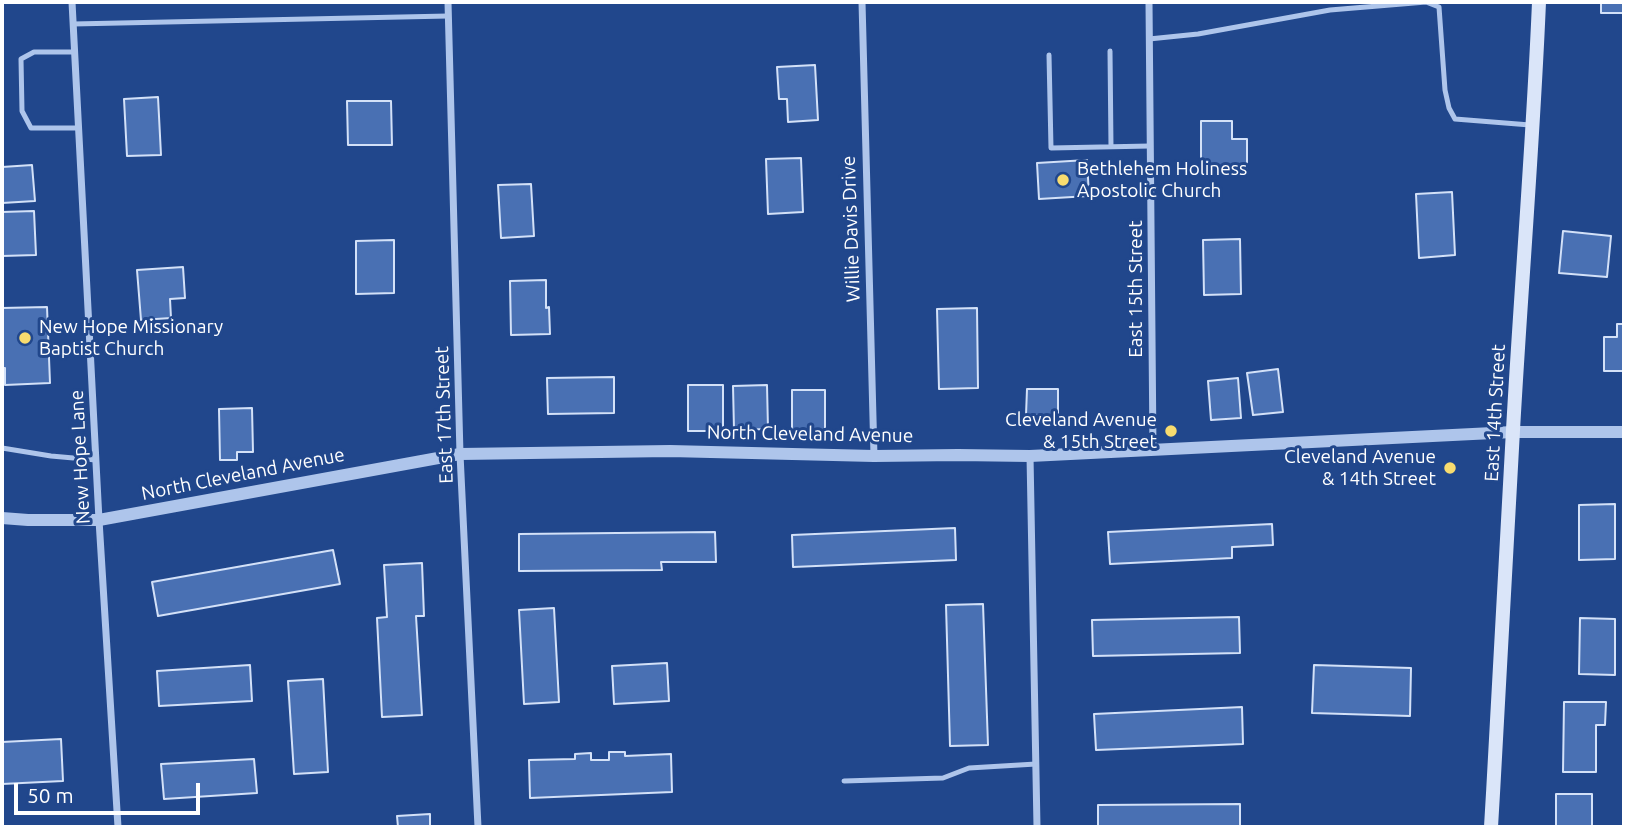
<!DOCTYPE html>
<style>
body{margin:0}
#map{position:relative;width:1626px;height:829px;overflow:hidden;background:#21478c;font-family:Ubuntu,sans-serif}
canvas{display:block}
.frame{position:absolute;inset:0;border:4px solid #fff;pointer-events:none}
.scale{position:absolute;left:14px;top:783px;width:186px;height:32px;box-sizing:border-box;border:4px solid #fff;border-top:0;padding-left:9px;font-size:21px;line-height:24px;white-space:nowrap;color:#fff;-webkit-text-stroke:5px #21478c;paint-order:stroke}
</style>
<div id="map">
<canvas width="1626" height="829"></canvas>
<div class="frame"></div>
<div class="scale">50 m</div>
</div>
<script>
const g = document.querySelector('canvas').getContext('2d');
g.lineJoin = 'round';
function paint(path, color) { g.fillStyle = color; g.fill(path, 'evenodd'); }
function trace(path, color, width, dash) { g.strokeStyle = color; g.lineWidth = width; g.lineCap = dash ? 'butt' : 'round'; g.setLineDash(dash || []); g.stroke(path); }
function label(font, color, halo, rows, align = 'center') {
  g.font = font + ' Ubuntu,sans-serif'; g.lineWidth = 6; g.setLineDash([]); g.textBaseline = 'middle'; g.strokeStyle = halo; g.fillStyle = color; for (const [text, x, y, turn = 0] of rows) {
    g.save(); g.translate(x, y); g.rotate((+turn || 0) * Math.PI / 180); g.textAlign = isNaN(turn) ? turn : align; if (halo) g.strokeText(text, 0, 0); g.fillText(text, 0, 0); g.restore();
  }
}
const building = new Path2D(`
 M1601,2H1624V13H1601Z
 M815,65L818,120L788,122L787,99H779L777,67Z
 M158,97L161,155L127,156L124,99Z
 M347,101H391L392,145H348Z
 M1201,121H1232V139H1247V170H1201Z
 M801,158L803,212L768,214L766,159Z
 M1087,160L1089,196L1039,199L1037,163Z
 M32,165L35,201L2,203V167Z
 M531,184L534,236L501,238L498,185Z
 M1452,192L1455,255L1419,258L1416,194Z
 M34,211L36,255L2,256V212Z
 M1563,231L1611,236L1607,277L1559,273Z
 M1240,239L1241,294L1204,295L1203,240Z
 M394,240V293L356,294V241Z
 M183,267L185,298L170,299L171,318L141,320L137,270Z
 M546,280V308L549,307L550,334L511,335L510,281Z
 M47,307L50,383L5,385V368H2V308Z
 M977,308L978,388L939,389L937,309Z
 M1617,324H1624V371H1604V337H1617Z
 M1278,369L1283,412L1253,415L1247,373Z
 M614,377V413L548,414L547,378Z
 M1238,378L1241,418L1211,420L1208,381Z
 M688,385H723V431H688Z
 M767,385L768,429L734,430L733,386Z
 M1027,389H1058V416L1026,415Z
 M792,390H825V432H792Z
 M252,408L253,452H237V460H220L219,409Z
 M1444,465H1456V471H1444Z
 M1615,504V559L1579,560V505Z
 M1272,524L1273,545L1232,547V558L1110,564L1108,532Z
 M955,528L956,560L793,567L792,535Z
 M715,532L716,562H661L662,570L519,571V534Z
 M333,550L340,584L158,616L152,582Z
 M422,563L424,616H416L422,715L382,717L377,618L387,617L384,565Z
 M983,604L988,745L950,746L946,605Z
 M554,608L559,702L524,704L519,610Z
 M1239,617L1240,653L1093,656L1092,620Z
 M1580,618L1615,619V675L1579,674Z
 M667,663L669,701L614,704L612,666Z
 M250,665L252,701L159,706L157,671Z
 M1314,665L1411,668L1410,716L1312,713Z
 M323,679L328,772L294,774L288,681Z
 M1564,702H1606L1605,725H1596V772H1563Z
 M1242,707L1243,744L1096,750L1094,714Z
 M61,739L63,781L2,784V742Z
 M609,752H625V756L671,754L672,792L530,798L529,760L575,759V754L591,753V760H609Z
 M254,759L257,793L164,799L161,764Z
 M1556,794H1592V827H1556Z
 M1240,804V827H1098V805Z
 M430,814V827H398L397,816Z`);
paint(building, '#4970b3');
trace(building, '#d3e1f8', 2);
trace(new Path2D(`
 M73,24L448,16
 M1149,39L1198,34L1330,10L1426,2L1439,7L1445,90L1449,108L1455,119L1530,125
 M1110,51L1111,147
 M74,52H34L21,59L22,111L31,128H78
 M1049,55L1051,148L1150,146
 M2,448L51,456L96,460
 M844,781L943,778L969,768L1036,764`), '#aec5eb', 5);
trace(new Path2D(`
 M72,2L99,520L118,827
 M448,2L460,454L478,827
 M862,2L874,456
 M1149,2L1153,450
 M1030,456L1037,827`), '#aec5eb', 7);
trace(new Path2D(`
 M2,518L28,520H99L460,454L670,451L874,456L958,455L1030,456L1513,432H1624`), '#aec5eb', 12);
trace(new Path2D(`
 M1491,827C1499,695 1505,563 1513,430C1521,287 1533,145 1539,2`), '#dae5f9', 14);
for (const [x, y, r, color] of [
 [1063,180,7,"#f8dc6f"],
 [25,338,7,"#f8dc6f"],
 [1171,431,7,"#f8dc6f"],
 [1450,468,7,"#f8dc6f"]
]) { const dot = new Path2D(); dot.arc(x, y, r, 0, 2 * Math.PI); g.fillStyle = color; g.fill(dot); trace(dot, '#21478c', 2.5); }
label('19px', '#fff', '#21478c', [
 ["Bethlehem Holiness",1077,169],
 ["Apostolic Church",1077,191],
 ["New Hope Missionary",39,327],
 ["Baptist Church",39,349],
 ["Cleveland Avenue",1157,420,"right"],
 ["& 15th Street",1157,442,"right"],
 ["Cleveland Avenue",1436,457,"right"],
 ["& 14th Street",1436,479,"right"]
], 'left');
label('19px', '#fff', '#21478c', [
 ["Willie Davis Drive",851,229,-92],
 ["East 15th Street",1136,289,-90],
 ["East 14th Street",1495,413,-87],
 ["East 17th Street",444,415,-92],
 ["North Cleveland Avenue",810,434,1],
 ["New Hope Lane",80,457,-93],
 ["North Cleveland Avenue",243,474,-11]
]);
</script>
